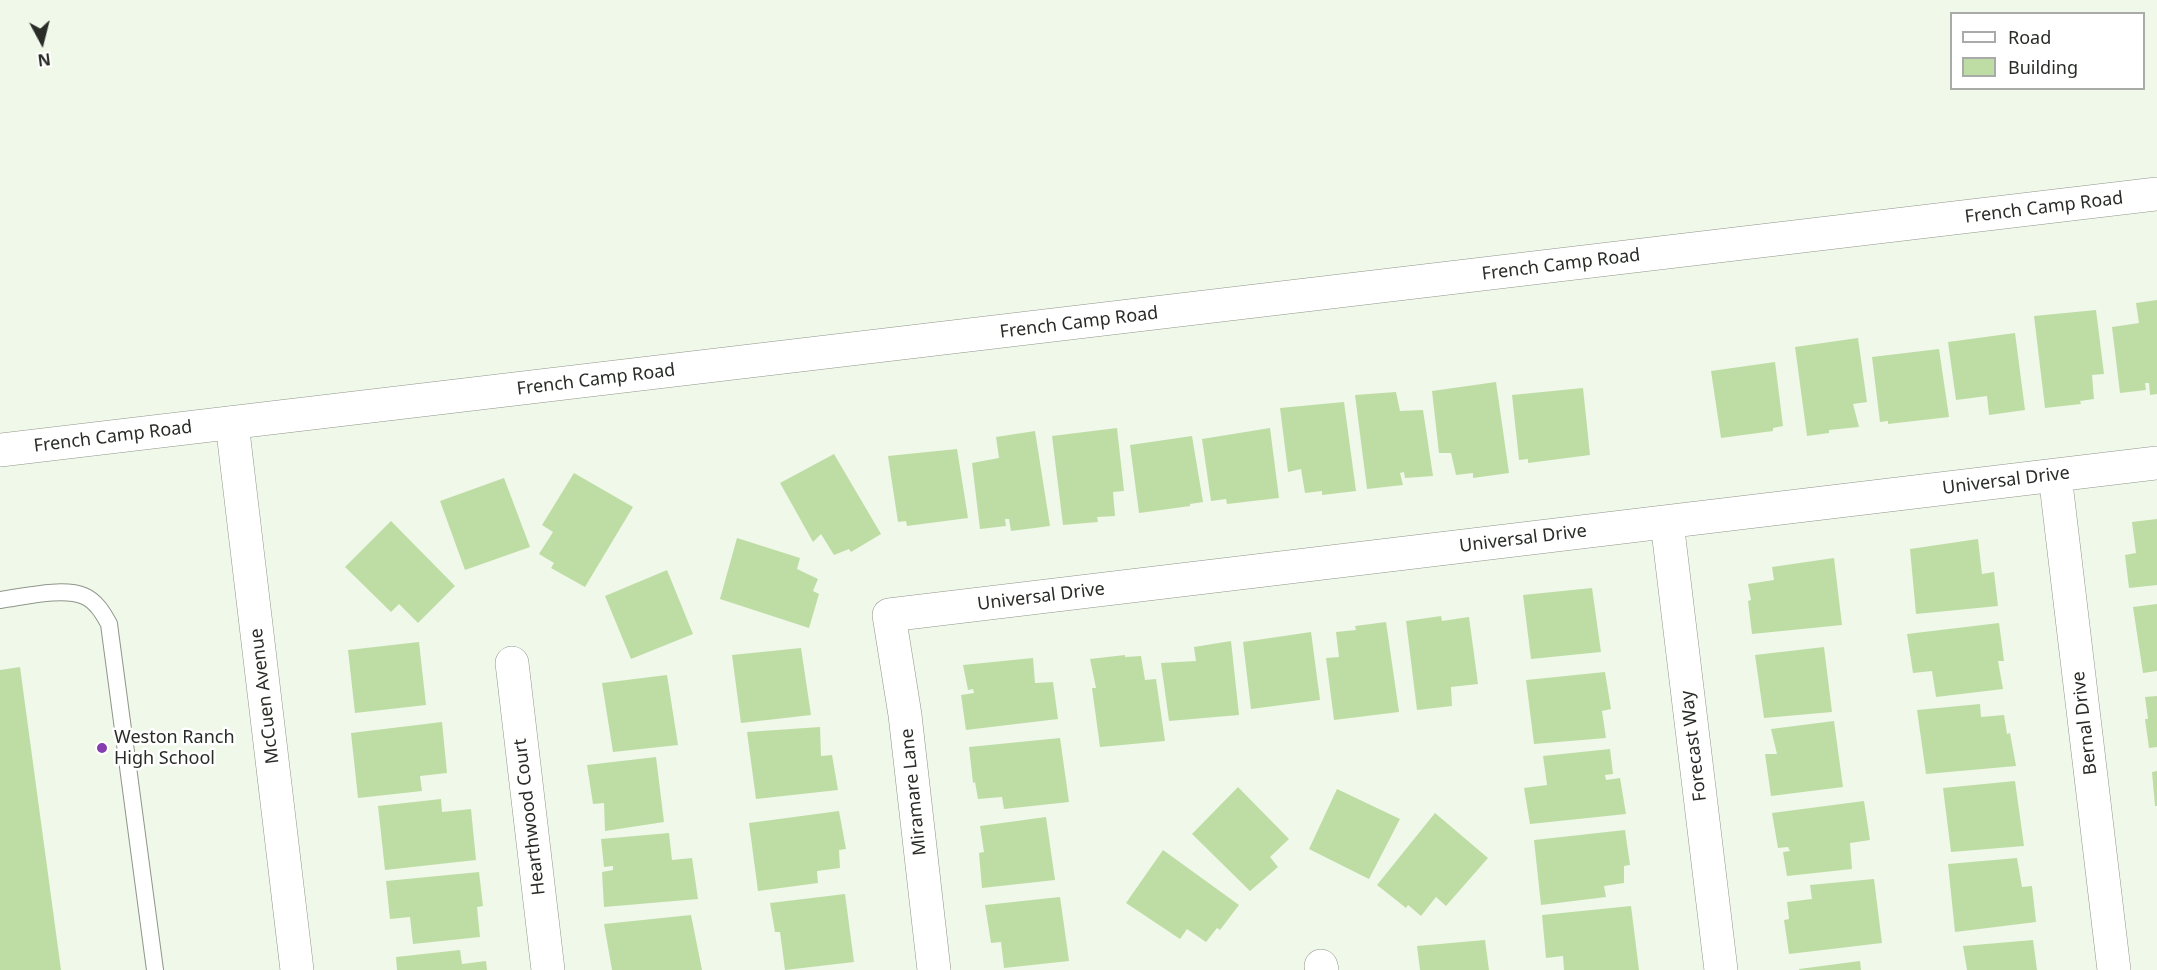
<!DOCTYPE html>
<style>
body{margin:0}
#map{position:relative;width:2157px;height:970px;overflow:hidden;background:#f0f8ea;font-family:"Noto Sans",sans-serif}
canvas{display:block}
.legend{position:absolute;left:1950px;top:12px;width:195px;height:78px;box-sizing:border-box;background:#fff;border:2px solid #a9aba9;margin:0;padding:8px 10px;list-style:none;font-size:18px;color:#292c27}
.legend li{display:flex;align-items:center;gap:12px;height:30px}
.legend b{width:30px;border:2px solid #a9aba9}
.north{position:absolute;left:12px;top:12px;width:60px;height:60px;-webkit-text-stroke:4px #fff;paint-order:stroke;rotate:173deg;font-size:16px;font-weight:700;line-height:24px;text-align:center;color:#292c27}
.north::after{content:'';display:block;margin:auto;width:21px;height:27px;background:#292c27;clip-path:polygon(50% 0,100% 100%,50% 72%,0 100%)}
</style>
<div id="map">
<canvas width="2157" height="970"></canvas>
<ul class="legend">
<li><b style="height:8px;background:#fff"></b>Road</li>
<li><b style="height:16px;background:#bedda4"></b>Building</li>
</ul>
<div class="north">N</div>
</div>
<script>
const g = document.querySelector('canvas').getContext('2d');
g.lineJoin = 'round';
function paint(path, color) { g.fillStyle = color; g.fill(path, 'evenodd'); }
function trace(path, color, width, dash) { g.strokeStyle = color; g.lineWidth = width; g.lineCap = dash ? 'butt' : 'round'; g.setLineDash(dash || []); g.stroke(path); }
function label(font, color, halo, rows, align = 'center') {
  g.font = font + ' "Noto Sans",sans-serif'; g.lineWidth = 5; g.setLineDash([]); g.textBaseline = 'middle'; g.strokeStyle = halo; g.fillStyle = color; for (const [text, x, y, turn = 0] of rows) {
    g.save(); g.translate(x, y); g.rotate((+turn || 0) * Math.PI / 180); g.textAlign = isNaN(turn) ? turn : align; if (halo) g.strokeText(text, 0, 0); g.fillText(text, 0, 0); g.restore();
  }
}
paint(new Path2D(`
 M2157,300V394L2150,395L2149,383H2145L2146,390L2120,393L2112,327L2139,323L2136,303Z
 M2096,310L2104,374L2092,375L2094,399L2080,401L2081,404L2045,408L2034,316Z
 M2015,333L2025,410L1989,415L1987,396L1956,400L1948,342Z
 M1858,338L1867,402L1853,404L1859,427L1829,430V433L1807,436L1795,347Z
 M1939,349L1949,417L1888,424V421L1880,422L1872,357Z
 M1775,362L1783,426L1773,428V431L1721,438L1711,371Z
 M1496,382L1509,473L1473,478V473L1456,475L1451,453H1439L1432,391Z
 M1583,388L1590,455L1528,463V459L1519,460L1512,395Z
 M1396,392L1400,411L1423,410L1433,476L1405,478L1404,472L1400,473L1403,485L1367,489L1355,395Z
 M1344,402L1356,491L1322,495V491L1305,493L1301,469L1288,472L1280,408Z
 M1117,428L1124,491L1113,492L1115,516L1097,517L1098,522L1063,525L1052,436Z
 M1270,428L1279,498L1227,504L1226,499L1211,501L1202,439Z
 M1035,431L1050,526L1011,531L1009,519H1005L1006,526L980,529L972,463L999,458L996,437Z
 M1192,436L1203,502L1190,504V506L1139,513L1130,445Z
 M957,449L968,518L907,526L906,521L898,522L888,456Z
 M834,454L881,534L851,552L849,549L834,555L821,534L813,542L780,483Z
 M574,473L633,507L585,587L551,568L554,563L539,554L553,532L542,525Z
 M504,478L530,547L465,570L440,501Z
 M2157,519V585L2129,588L2125,555L2136,553L2132,522Z
 M391,521L455,586L418,623L399,604L391,612L345,567Z
 M737,538L800,558L797,569L818,579L813,591L819,594L809,628L720,599Z
 M1978,539L1982,574L1994,572L1998,606L1916,614L1910,549Z
 M1834,558L1842,625L1752,634L1748,601L1751,600L1748,584L1774,580L1772,567Z
 M667,570L693,634L631,659L605,596Z
 M1592,588L1601,652L1531,659L1523,595Z
 M2157,604V671L2143,673L2133,607Z
 M1441,616L1442,621L1469,617L1478,684L1451,687L1452,706L1417,710L1406,621Z
 M1386,622L1399,712L1334,720L1326,658L1339,657L1336,632L1356,630L1355,626Z
 M1999,623L2004,661H1998L2003,689L1936,697L1932,671L1913,673L1907,634Z
 M1311,632L1320,700L1251,709L1243,642Z
 M1231,641L1239,715L1169,721L1161,663L1196,661L1194,647Z
 M419,642L426,705L355,713L348,650Z
 M1824,647L1832,712L1764,718L1755,655Z
 M801,648L811,715L741,723L732,655Z
 M1125,655V657L1141,656L1145,680L1156,679L1165,741L1100,747L1092,688H1096L1090,659Z
 M1033,658L1035,683L1053,682L1058,719L966,730L961,695L974,693L973,689L968,690L963,665Z
 M20,667L61,970H0V670Z
 M1605,672L1611,709L1602,711L1606,738L1534,744L1526,680Z
 M667,675L678,745L613,752L602,683Z
 M2157,696V747L2149,748L2145,719H2148L2145,697Z
 M1980,704L1981,717L2004,715L2007,734L2010,733L2016,766L1926,774L1917,710Z
 M1834,721L1843,787L1771,796L1765,754H1777L1771,729Z
 M442,722L447,773L420,776L422,791L358,798L351,733Z
 M820,727L821,756L832,755L838,790L756,799L747,732Z
 M1060,738L1069,802L1004,809L1002,797L978,799L975,782L973,783L969,747Z
 M1610,749L1613,774L1605,775L1606,780L1620,778L1626,814L1530,824L1524,788L1547,785L1543,756Z
 M656,757L664,822L605,831L604,803L593,804L587,765Z
 M2157,771V806H2155L2152,772Z
 M2015,781L2024,846L1951,852L1943,788Z
 M1238,787L1289,839L1270,857L1278,867L1250,891L1192,834Z
 M1337,789L1400,819L1369,879L1309,849Z
 M441,799L442,812L471,809L476,860L385,870L378,806Z
 M1864,801L1870,840L1850,843L1852,869L1787,876L1783,852L1790,851L1788,847L1778,848L1772,813Z
 M839,811L846,849L839,850L840,868L817,871L818,883L758,891L749,823Z
 M1435,813L1488,858L1446,906L1436,897L1421,916L1408,905L1406,908L1377,885Z
 M1046,817L1055,880L982,888L979,853L984,852L980,826Z
 M1625,830L1630,865L1624,866V883L1604,886L1606,897L1541,905L1534,840Z
 M669,833L672,860L692,858L698,899L604,907L602,872L613,870V866L604,867L601,839Z
 M1163,850L1239,905L1220,930L1217,928L1206,942L1187,929L1180,939L1126,903Z
 M2017,858L2022,887L2032,886L2036,922L1955,932L1948,864Z
 M479,872L483,906L477,907L480,937L413,944L410,917L390,919L386,881Z
 M1874,879L1882,943L1789,954L1784,920L1789,919L1787,902L1812,899L1810,885Z
 M845,894L854,962L785,970L780,932H775L770,903Z
 M1060,897L1069,961L1004,968L1001,942L991,943L985,905Z
 M1631,906L1639,970H1564L1563,956L1546,958L1542,915Z
 M691,915L702,970H612L604,924Z
 M1485,940L1489,970H1420L1417,946Z
 M2033,940L2037,970H1967L1963,946Z
 M460,950L462,964L486,961L487,970H397L396,957Z
 M1860,961L1861,970H1799V969Z`), '#bedda4');
const service = new Path2D(`
 M0,600C23,597 63,587 84,596C96,601 103,613 109,624L155,970`);
const minor = new Path2D(`
 M232,423L297,970
 M2055,475L2114,970
 M1667,522L1721,970
 M512,663L548,970
 M1321,966L1322,970
 M934,970L905,715L889,615L2157,463`);
const tertiary = new Path2D(`
 M0,450L2157,194`);
trace(service, '#8f968a', 18);
trace(minor, '#8f968a', 34);
trace(tertiary, '#8f968a', 34);
trace(service, '#fff', 16);
trace(minor, '#fff', 33);
trace(tertiary, '#fff', 33);
for (const [x, y, r, color] of [
 [102,748,6,"#853daf"]
]) { const dot = new Path2D(); dot.arc(x, y, r, 0, 2 * Math.PI); g.fillStyle = color; g.fill(dot); trace(dot, '#fff', 2); }
label('18px', '#292c27', '#fff', [
 ["French Camp Road",2044,208,-7],
 ["French Camp Road",1561,265,-7],
 ["French Camp Road",1079,323,-7],
 ["French Camp Road",596,380,-7],
 ["French Camp Road",113,437,-7],
 ["Universal Drive",2006,481,-7],
 ["Universal Drive",1523,539,-7],
 ["Universal Drive",1041,597,-7],
 ["McCuen Avenue",265,696,-97],
 ["Bernal Drive",2085,723,-97],
 ["Forecast Way",1694,746,-97],
 ["Miramare Lane",914,792,-96],
 ["Hearthwood Court",530,817,-97]
]);
label('18px', '#292c27', '#fff', [
 ["Weston Ranch",114,738],
 ["High School",114,759]
], 'left');
</script>
